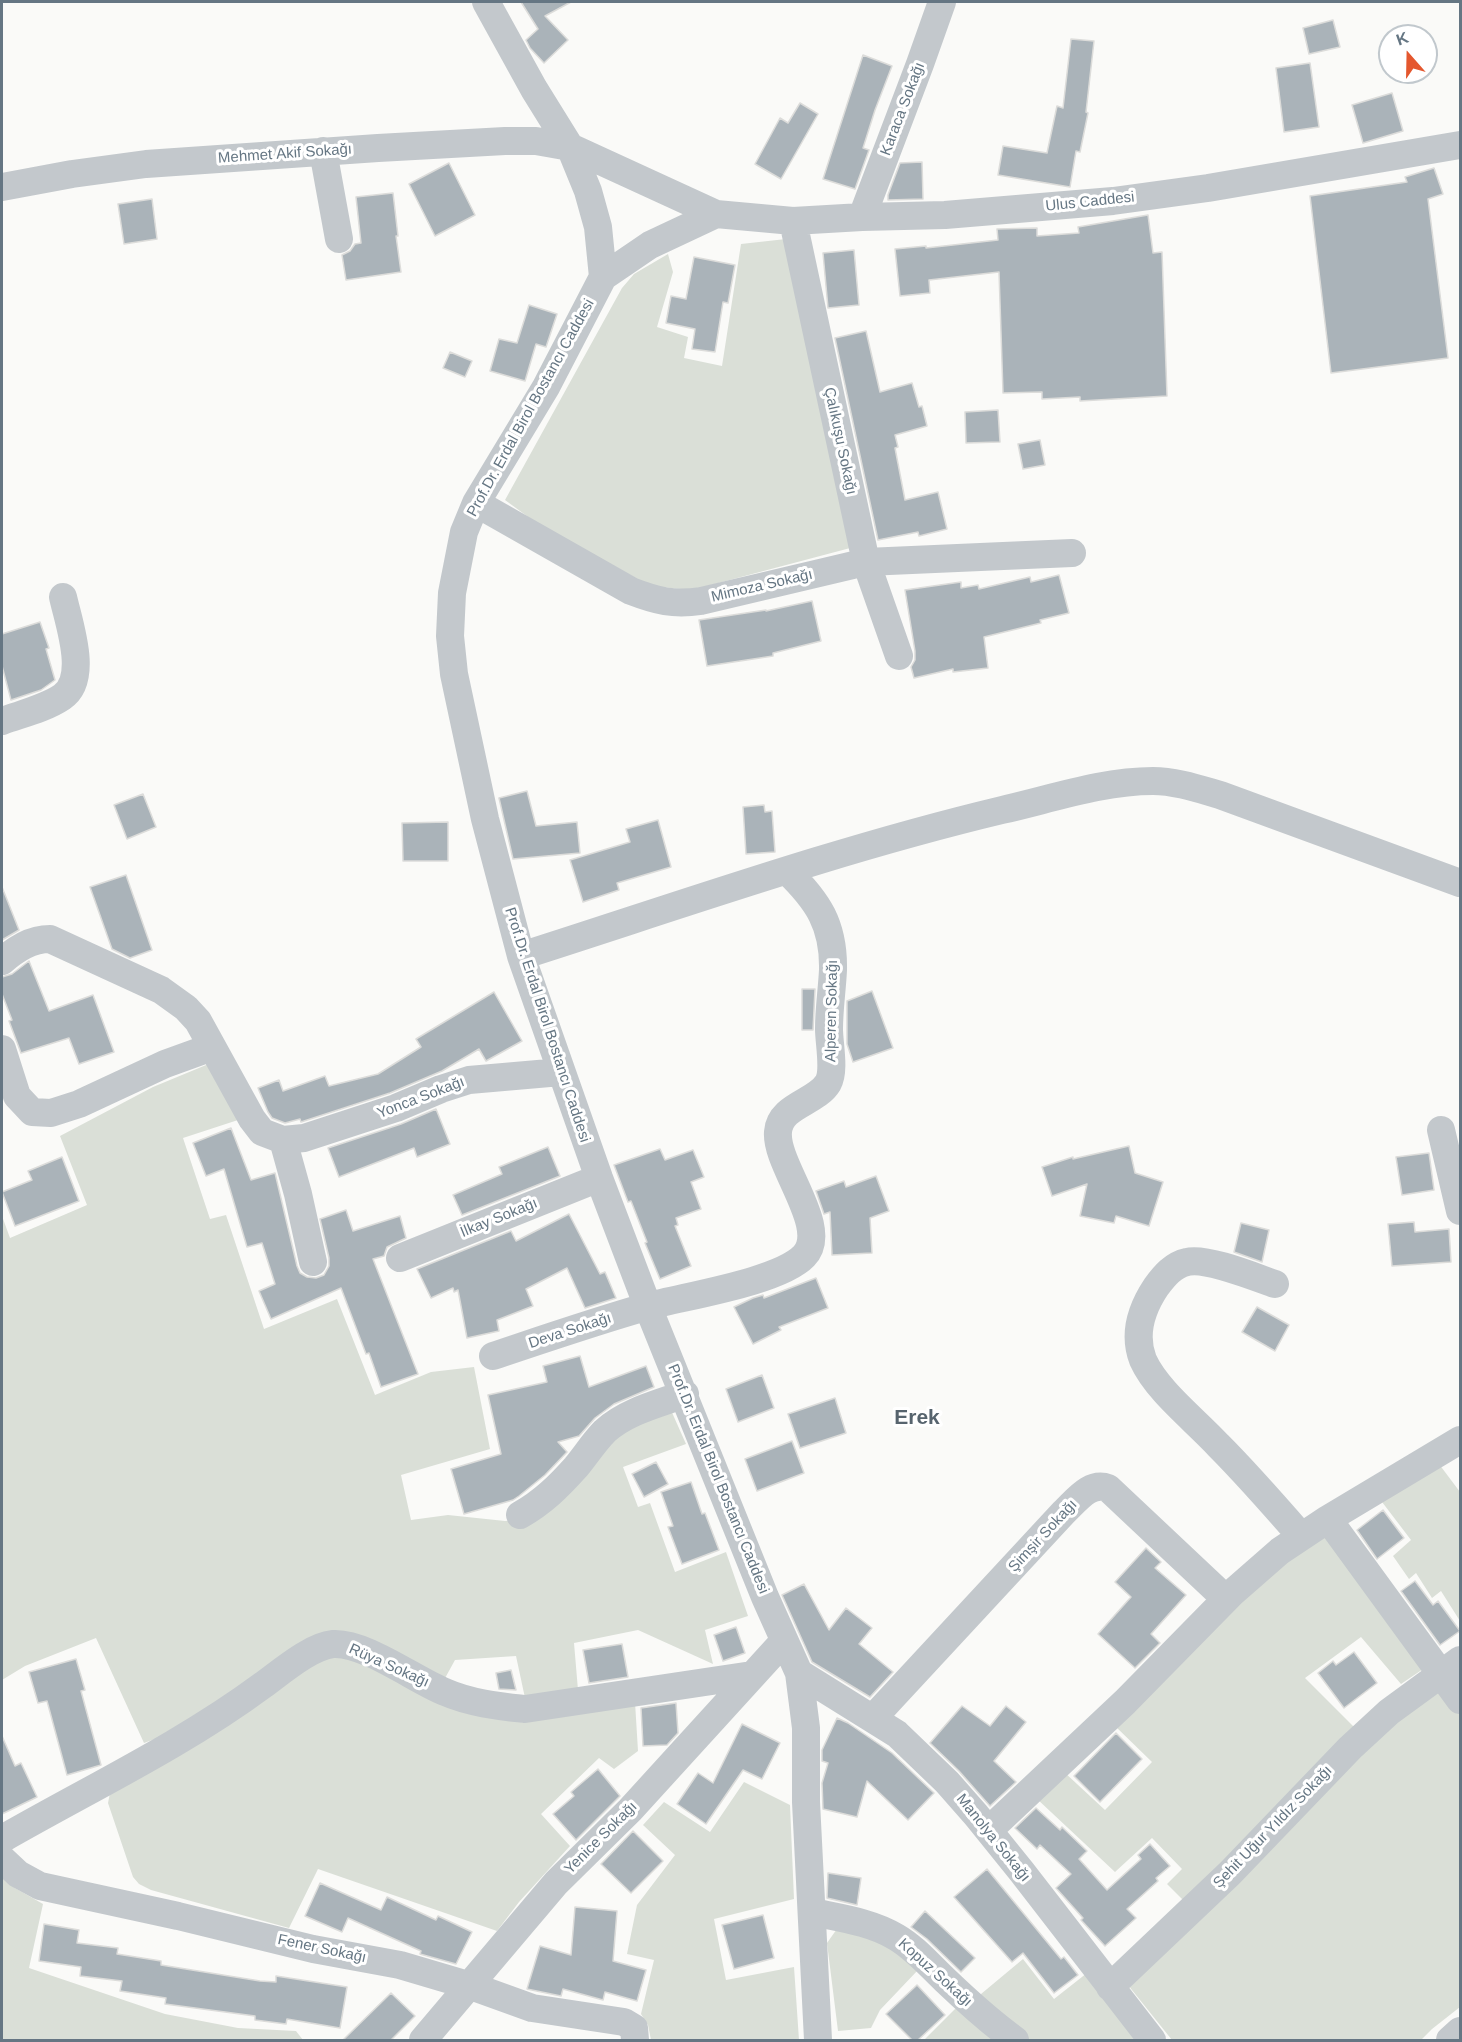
<!DOCTYPE html>
<meta charset="utf-8">
<style>
body{margin:0}
#map{position:relative;width:1462px;height:2042px;overflow:hidden;background:#fafaf8;font-family:Helvetica,sans-serif}
canvas{display:block}
.frame{position:absolute;inset:0;border:3px solid #657683;pointer-events:none}
.north{position:absolute;left:1378px;top:24px;width:60px;height:60px;box-sizing:border-box;background:#fff;border:2px solid #c1c8cd;border-radius:50%;rotate:340deg;font-size:16px;font-weight:700;line-height:24px;text-align:center;color:#657683}
.north::after{content:'';display:block;margin:auto;width:21px;height:27px;background:#e4572e;clip-path:polygon(50% 0,100% 100%,50% 72%,0 100%)}
</style>
<div id="map">
<canvas width="1462" height="2042"></canvas>
<div class="frame"></div>
<div class="north">K</div>
</div>
<script>
const g = document.querySelector('canvas').getContext('2d');
g.lineJoin = 'round';
function paint(path, color) { g.fillStyle = color; g.fill(path, 'evenodd'); }
function trace(path, color, width, dash) { g.strokeStyle = color; g.lineWidth = width; g.lineCap = dash ? 'butt' : 'round'; g.setLineDash(dash || []); g.stroke(path); }
function label(font, color, halo, rows, align = 'center') {
  g.font = font + ' Helvetica,sans-serif'; g.lineWidth = 6; g.setLineDash([]); g.textBaseline = 'middle'; g.strokeStyle = halo; g.fillStyle = color; for (const [text, x, y, turn = 0] of rows) {
    g.save(); g.translate(x, y); g.rotate((+turn || 0) * Math.PI / 180); g.textAlign = isNaN(turn) ? turn : align; if (halo) g.strokeText(text, 0, 0); g.fillText(text, 0, 0); g.restore();
  }
}
paint(new Path2D(`
 M786,239L854,547L692,590L650,586L535,522L505,500L622,288L634,274L668,254L673,272L657,327L688,337L684,358L722,366L741,244Z
 M211,1063L238,1120L183,1138L210,1219L226,1215L264,1329L337,1299L375,1395L431,1372L474,1367L490,1449L401,1475L411,1520L448,1515L505,1521L526,1519L624,1429L670,1408L686,1444L623,1467L638,1507L650,1503L675,1572L726,1552L748,1616L705,1630L713,1664L638,1630L574,1643L578,1690L525,1698L516,1656L455,1660L444,1680L363,1637L171,1733L144,1743L96,1638L25,1666L2,1680V1216L10,1238L87,1205L60,1136L153,1087Z
 M1439,1464L1460,1492V1621L1441,1591L1432,1598L1416,1573L1409,1579L1393,1556L1411,1540L1379,1498Z
 M1327,1533L1429,1665L1401,1684L1361,1637L1305,1678L1355,1728L1188,1905L1167,1884L1182,1869L1152,1838L1115,1872L1036,1798L1063,1771L1105,1810L1152,1762L1114,1725L1238,1598Z
 M326,1655L352,1658L412,1688L635,1702L638,1751L614,1769L599,1758L541,1814L570,1846L519,1902L497,1931L318,1869L289,1928L151,1890L139,1884L133,1877L108,1803L110,1793Z
 M1441,1683L1460,1712V2007L1432,2029L1421,2040H1172L1128,1985L1382,1728Z
 M744,1782L790,1805L794,1899L714,1919L726,1980L794,1967L799,2040H651L648,2025L641,2014L654,1960L627,1954L637,1905L675,1855L643,1825L664,1802L710,1832Z
 M2,1877L15,1888L43,1904L29,1968L165,2014L238,2028L296,2031L303,2040H2Z
 M839,1926L885,1940L918,1970L880,2010L871,2028L838,2031L827,1943Z
 M1023,1959L1054,1999L1087,1973L1142,2040H1029L975,1999Z
 M959,2005L1001,2040H924Z`), '#dadfd7');
const building = new Path2D(`
 M521,2H571L545,16L568,40L544,63L530,48L526,40L538,29Z
 M1333,20L1340,47L1309,54L1303,28Z
 M1071,39L1094,41L1086,112L1088,113L1080,152L1076,151L1070,187L998,175L1003,146L1047,153L1057,106L1063,108Z
 M863,55L892,66L875,110L863,148L869,150L855,189L823,179Z
 M1310,63L1319,127L1284,132L1276,68Z
 M1392,93L1403,131L1363,143L1352,105Z
 M800,103L818,114L781,179L755,164L780,118L788,123Z
 M922,162L923,199L888,200V195L900,163Z
 M449,163L475,215L435,236L409,184Z
 M1434,168L1443,194L1428,199L1448,358L1331,373L1310,196L1407,182L1405,177Z
 M393,193L398,236H396L401,272L346,280L342,255L350,251L355,244L361,243L356,197Z
 M152,199L157,239L124,244L118,204Z
 M1148,215L1153,253L1162,252L1167,396L1080,401V397L1042,399V392L1003,393L999,272L929,280L930,293L900,296L895,249L926,246V248L998,240L997,229L1037,228V236L1079,233L1078,227Z
 M854,250L859,305L828,308L823,253Z
 M694,257L735,265L728,303L723,302L715,352L692,349L695,329L666,323L671,296L686,299Z
 M529,305L557,314L546,347L536,344L525,381L490,371L499,339L517,343Z
 M866,331L880,392L912,383L919,407L922,406L927,426L895,435L898,447L895,448L905,500L938,492L947,529L919,536L918,532L878,540L835,338Z
 M450,352L472,361L465,377L443,368Z
 M998,410L1000,442L966,443L965,412Z
 M1040,440L1045,465L1023,469L1018,444Z
 M1059,575L1069,613L1040,620L1041,623L984,637L988,668L953,672V669L914,678L911,667L915,660V651L905,590L961,582V588L978,585L979,589L1030,577L1031,582Z
 M812,601L821,641L773,653V656L707,666L699,620L766,610V611Z
 M40,622L49,648L46,649L55,680L41,690L11,700L2,666V634Z
 M527,791L536,826L577,822L580,853L513,859L499,798Z
 M143,794L156,827L127,839L114,805Z
 M764,805L765,812L772,811L775,852L746,854L743,807Z
 M658,820L671,867L617,883L619,890L583,902L570,860L630,842L626,829Z
 M448,822V861H403L402,823Z
 M126,875L152,950L130,958L112,949L90,887Z
 M2,887L19,930L2,940Z
 M29,961L49,1011L93,995L114,1052L79,1064L69,1038L21,1053L9,1021L12,1020L2,994V977L12,974Z
 M802,989H815L813,1030H802Z
 M872,991L893,1048L853,1062L847,1044V1001Z
 M494,992L522,1041L486,1061L479,1049L442,1071L390,1093L301,1122L300,1119L285,1123L272,1118L268,1112L258,1088L279,1080L283,1091L325,1076L329,1086L378,1074L421,1047L416,1039Z
 M436,1109L450,1144L417,1157L414,1148L339,1177L328,1148L401,1124Z
 M231,1128L251,1180L275,1173L297,1266L300,1273L307,1277L316,1278L324,1275L329,1266V1258L320,1219L346,1210L353,1231L400,1216L406,1238L387,1247L384,1256L373,1259L418,1374L381,1387L369,1353L366,1354L341,1288L271,1319L259,1291L275,1284L262,1243L247,1247L224,1169L206,1176L193,1143Z
 M1129,1146L1135,1173L1163,1182L1149,1226L1116,1216L1114,1223L1080,1216L1087,1184L1052,1196L1042,1167L1073,1157V1159Z
 M548,1147L560,1176L462,1215L453,1195L502,1174L499,1167Z
 M660,1149L665,1160L693,1150L704,1177L691,1182L701,1209L676,1218L678,1225L675,1226L691,1266L660,1279L645,1243L647,1242L631,1201L628,1202L614,1165Z
 M1429,1153L1434,1190L1402,1195L1396,1157Z
 M62,1157L79,1201L15,1226L2,1192L32,1180L28,1171Z
 M876,1176L889,1211L870,1218L872,1253L832,1255L830,1212L824,1214L816,1191L844,1181L846,1187Z
 M569,1214L600,1274L605,1272L616,1298L585,1308L567,1268L526,1289L533,1306L497,1320L499,1331L467,1338L458,1290L454,1292L453,1288L431,1298L417,1269L511,1231L516,1241Z
 M1414,1222L1415,1232L1449,1229L1451,1262L1392,1266L1388,1224Z
 M1241,1223L1269,1230L1262,1262L1234,1252Z
 M816,1278L828,1308L779,1327L781,1330L753,1344L734,1307L753,1298L763,1295L764,1298Z
 M1257,1307L1289,1325L1275,1351L1242,1332Z
 M580,1356L589,1387L646,1366L654,1387L614,1404L595,1418L579,1436L558,1442L567,1452L545,1475L519,1496L513,1500L464,1514L451,1469L501,1454L488,1395L547,1382L543,1366Z
 M762,1375L774,1408L738,1422L726,1389Z
 M835,1398L846,1433L800,1448L788,1414Z
 M792,1441L804,1473L757,1491L745,1459Z
 M656,1462L668,1484L644,1497L632,1474Z
 M691,1482L702,1514L705,1513L719,1550L682,1564L668,1527L673,1526L661,1492Z
 M1383,1510L1404,1538L1377,1559L1357,1530Z
 M1146,1548L1161,1562L1155,1568L1186,1595L1151,1634L1160,1643L1135,1668L1098,1634L1131,1597L1115,1582Z
 M1415,1581L1433,1605L1438,1601L1460,1631L1440,1645L1401,1591Z
 M804,1584L829,1630L846,1608L872,1628L859,1644L893,1672L870,1697L812,1662L782,1595Z
 M736,1627L745,1653L723,1661L714,1635Z
 M622,1644L628,1677L589,1683L583,1650Z
 M1354,1652L1377,1683L1344,1708L1318,1673L1333,1661L1336,1665Z
 M76,1659L85,1690L81,1691L101,1765L67,1775L47,1701L38,1703L29,1672Z
 M511,1670L516,1690L499,1689L496,1673Z
 M676,1703L678,1733L667,1745L643,1746L641,1708Z
 M962,1706L990,1726L1006,1706L1026,1722L994,1761L1016,1782L990,1806L959,1771L930,1743Z
 M837,1718L848,1723L892,1753L934,1793L908,1820L867,1781L857,1817L823,1809L822,1783L828,1763L822,1761V1750Z
 M742,1724L780,1743L762,1779L743,1770L706,1824L677,1804L698,1773L713,1783Z
 M1116,1733L1142,1759L1100,1802L1074,1776Z
 M2,1736L15,1766L21,1763L37,1797L2,1814Z
 M598,1769L620,1796L576,1840L553,1814L574,1796L571,1792Z
 M1036,1808L1060,1830L1062,1827L1087,1851L1079,1859L1107,1890L1141,1859L1138,1855L1150,1844L1170,1866L1156,1878L1158,1881L1127,1909L1136,1918L1105,1946L1081,1920L1083,1918L1056,1888L1071,1874L1040,1845L1037,1849L1015,1828Z
 M633,1831L663,1861L631,1893L601,1864Z
 M987,1869L1061,1959L1064,1957L1078,1975L1054,1993L1023,1953L1012,1962L954,1897Z
 M828,1873L861,1878L857,1905L827,1898Z
 M320,1883L381,1910L387,1897L436,1920L438,1916L472,1932L456,1964L420,1954L421,1951L348,1918L342,1932L305,1916Z
 M575,1907L617,1911L613,1961L646,1970L637,2001L605,1992L603,2000L563,1989L561,1996L527,1989L540,1946L571,1955Z
 M925,1911L975,1958L961,1972L927,1939L911,1927Z
 M763,1915L774,1958L734,1969L722,1925Z
 M44,1924L79,1930L77,1943L118,1948L117,1954L161,1961V1965L260,1981L276,1982V1976L347,1987L340,2028L287,2019L286,2024L255,2020V2016L165,2004L166,1998L120,1991L122,1981L80,1976L81,1967L39,1961Z
 M917,1985L945,2015L918,2040H912L886,2014Z
 M391,1993L415,2016L391,2040H343Z`);
paint(building, '#aab3b9');
trace(building, '#dcdcda', 1.5);
trace(new Path2D(`
 M486,2L534,89L570,147L588,191L598,227L603,277L546,387L476,503L464,532L452,593L450,636L454,674L485,819L521,956L599,1178L648,1307L765,1597L799,1673L806,1728V1802L818,2040
 M323,151L339,239
 M2,187L72,174L146,164L378,148L505,141H536L570,147L716,214L650,245L603,277
 M716,214L793,221L862,217L945,215L1113,201L1208,188L1460,145
 M862,217L920,64L942,2
 M793,221L866,562L899,656
 M476,503L631,591C657,601 673,605 701,601L866,562L1072,553
 M2,721C21,714 44,709 62,697C89,679 69,624 63,597
 M521,956C681,905 839,849 1002,810C1051,799 1103,781 1153,781C1175,781 1199,789 1220,795L1460,883
 M2,961C16,949 31,939 50,939L161,990L186,1008L198,1021L252,1119L262,1132L283,1140L304,1138L396,1108L441,1089L469,1080L561,1072
 M2,1049L17,1096L32,1112L51,1113L79,1104L165,1064L212,1047
 M1441,1130L1460,1211
 M283,1140L298,1194L313,1262
 M400,1258L599,1178
 M1275,1284C1255,1277 1206,1257 1187,1262C1173,1265 1164,1276 1156,1287C1142,1308 1133,1334 1143,1360C1157,1391 1195,1420 1218,1445C1247,1474 1274,1505 1301,1536
 M493,1356C544,1339 596,1321 649,1306C685,1296 779,1282 804,1256C831,1228 775,1165 778,1132C780,1105 816,1103 828,1083C835,1071 829,1043 829,1029C829,1009 832,990 833,970C834,925 818,901 787,871
 M520,1515C543,1502 559,1486 576,1467C586,1455 594,1442 605,1431C627,1411 658,1404 685,1394
 M1328,1519L1460,1700
 M799,1673L897,1734L947,1782L976,1815L1022,1872L1152,2040
 M873,1718L1064,1512C1076,1501 1090,1481 1108,1488L1226,1599
 M989,1830L1125,1702L1232,1593L1280,1551L1328,1519L1460,1440
 M2,1839C89,1789 182,1745 263,1685C281,1672 311,1646 333,1644C365,1642 415,1680 445,1692C470,1703 498,1706 525,1709L752,1675
 M2,1859L18,1874L40,1886L178,1916L313,1949L400,1965L471,1986L532,2008L624,2022L634,2028L635,2040
 M812,1912C840,1918 871,1922 896,1937C915,1948 929,1965 945,1980C967,2001 990,2022 1015,2040
 M1110,1987L1230,1873L1350,1748L1389,1712L1460,1660
 M423,2040L556,1883L630,1810L784,1641
 M1450,2040L1460,2031`), '#c3c8cc', 28);
label('15px', '#657683', '#fff', [
 ["Karaca Sokağı",903,109,-69],
 ["Mehmet Akif Sokağı",285,154,-4],
 ["Ulus Caddesi",1090,202,-6],
 ["Prof.Dr. Erdal Birol Bostancı Caddesi",531,408,-61],
 ["Çalıkuşu Sokağı",840,441,78],
 ["Mimoza Sokağı",762,586,-13],
 ["Alperen Sokağı",832,1011,-89],
 ["Prof.Dr. Erdal Birol Bostancı Caddesi",547,1025,72],
 ["Yonca Sokağı",421,1098,-21],
 ["İlkay Sokağı",499,1218,-22],
 ["Deva Sokağı",570,1331,-18],
 ["Prof.Dr. Erdal Birol Bostancı Caddesi",718,1479,68],
 ["Şimşir Sokağı",1043,1536,-47],
 ["Rüya Sokağı",389,1666,24],
 ["Şehit Uğur Yıldız Sokağı",1273,1827,-46],
 ["Yenice Sokağı",601,1838,-45],
 ["Manolya Sokağı",993,1838,51],
 ["Fener Sokağı",322,1949,12],
 ["Kopuz Sokağı",935,1973,42]
]);
label('bold 21px', '#57646e', '#fff', [
 ["Erek",917,1418]
]);
</script>
